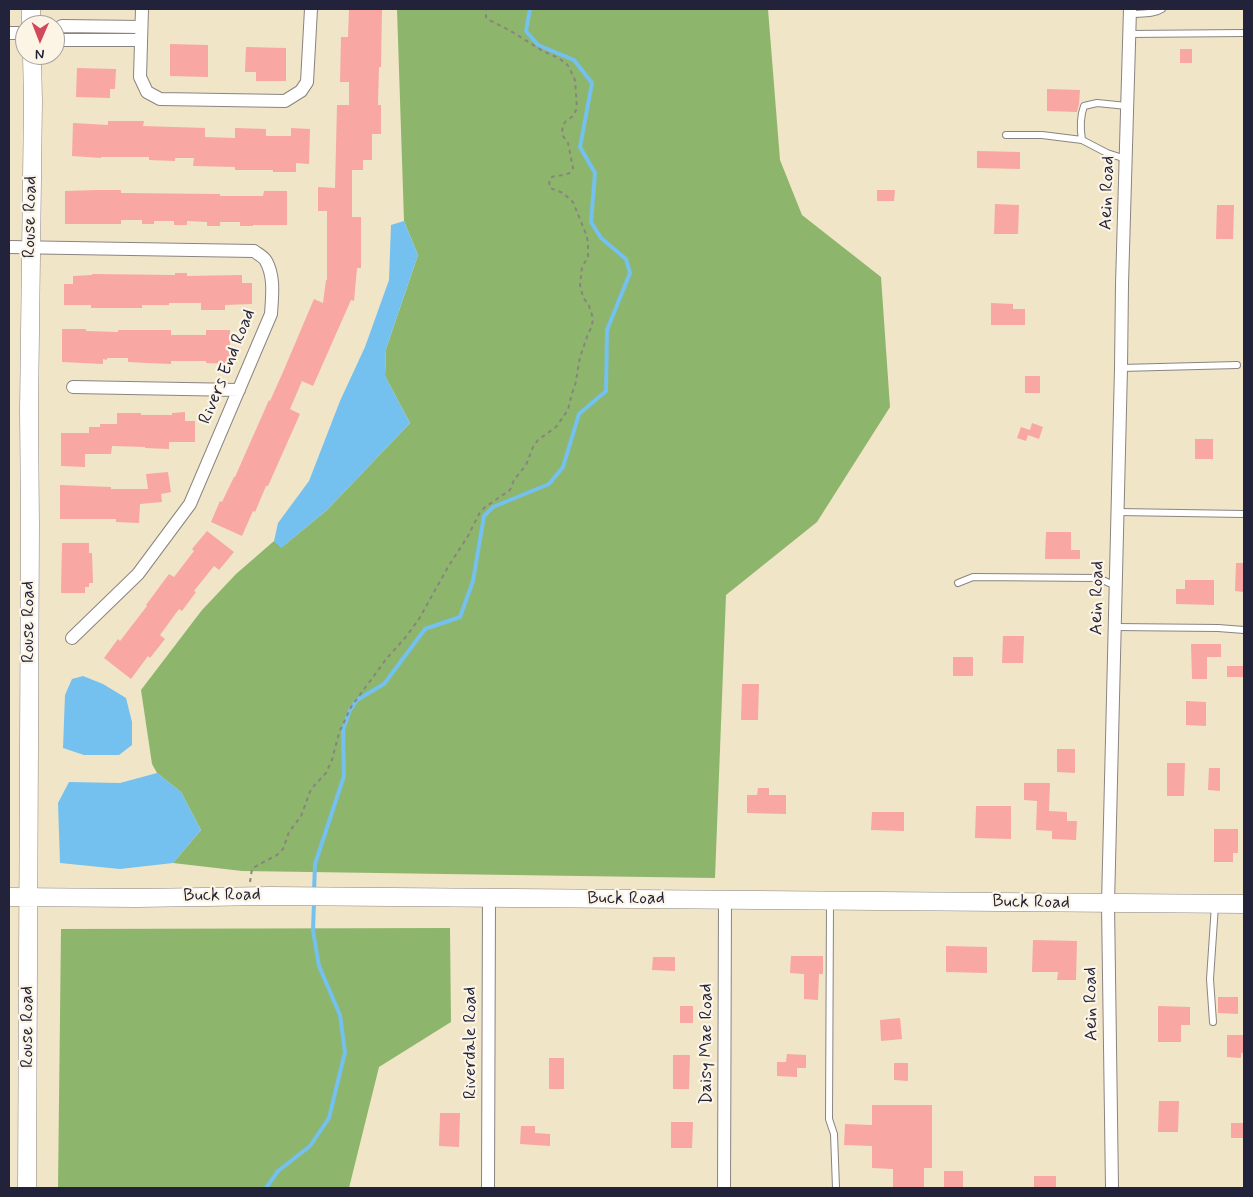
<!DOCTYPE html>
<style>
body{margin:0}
#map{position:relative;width:1253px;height:1197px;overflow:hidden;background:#f1e5c7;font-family:Mynerve,sans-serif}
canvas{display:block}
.frame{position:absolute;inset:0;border:10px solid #22223b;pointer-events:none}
.north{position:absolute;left:15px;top:15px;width:50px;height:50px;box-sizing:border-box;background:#fcf5e5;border:1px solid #a5a1a1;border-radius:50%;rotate:181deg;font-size:14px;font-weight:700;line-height:20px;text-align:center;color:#22223b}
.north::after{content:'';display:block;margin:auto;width:18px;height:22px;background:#d1495b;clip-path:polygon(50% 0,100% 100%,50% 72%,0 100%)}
</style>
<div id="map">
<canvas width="1253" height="1197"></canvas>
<div class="frame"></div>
<div class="north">N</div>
</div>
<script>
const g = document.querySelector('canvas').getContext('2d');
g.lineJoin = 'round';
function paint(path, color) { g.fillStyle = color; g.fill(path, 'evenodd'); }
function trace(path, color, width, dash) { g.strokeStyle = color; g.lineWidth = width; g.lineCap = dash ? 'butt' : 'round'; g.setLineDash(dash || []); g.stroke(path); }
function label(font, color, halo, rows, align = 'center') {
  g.font = font + ' Mynerve,sans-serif'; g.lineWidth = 4.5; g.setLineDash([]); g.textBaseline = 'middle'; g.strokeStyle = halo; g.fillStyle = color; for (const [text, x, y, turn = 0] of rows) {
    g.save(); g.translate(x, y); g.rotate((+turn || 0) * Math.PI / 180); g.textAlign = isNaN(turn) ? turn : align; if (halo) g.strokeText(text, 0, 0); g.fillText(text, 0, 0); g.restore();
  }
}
paint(new Path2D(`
 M397,9H768L780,160L802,215L881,277L890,407L817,522L726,595L715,878L242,871L173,863L201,830L181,792L157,773L152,764L141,690L202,610L236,574L274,541L282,547L327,510L410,423L385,376L386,349L418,255L404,221Z
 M450,928L451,1022L379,1067L349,1188H58L61,929Z`), '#8db66c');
paint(new Path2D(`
 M404,221L418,255L386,349L385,376L410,423L327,510L281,548L274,541L278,523L309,481L340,401L365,347L389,280L391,225Z
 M83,676L103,684L126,698L132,722V745L119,755H84L63,748L65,695L72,679Z
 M157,773L181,792L201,830L173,863L120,869L60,863L58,803L69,782L120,783Z`), '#74c0ee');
trace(new Path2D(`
 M314,893L315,864L344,776L343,730L350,710L357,700L384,684L425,629L460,617L473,581L484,516L493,507L549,484L563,467L579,414L606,391L607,330L630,273L626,259L601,238L591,222L595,173L580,147L592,83L574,60L538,45L526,31L530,9
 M266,1188L278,1171L310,1146L329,1118L345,1052L340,1015L319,966L313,931L314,902`), '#74c0ee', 4);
paint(new Path2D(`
 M349,9H382L381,67H379L378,105H381V134H372V160H363V170H352V217H361V268H357L354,301L351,300L313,386L302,381L290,409L300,414L268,486H266L255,512L253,511L242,536L211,522L220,501L222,502L234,477H235L269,400L270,401L283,372L314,299L323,303L326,280H327V211H318V187L335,188L337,105H349V82H340L341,37H348Z
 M170,44L208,45V77L170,76Z
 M246,47L286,48V81H256V72H245Z
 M1180,49H1192V63H1180Z
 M77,68L116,69L115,89H110V98L76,97Z
 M1047,89L1080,90L1079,104L1077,112L1047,111Z
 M108,121H144L143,126L205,128V137L235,138V128L266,129V136H291V128L310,129L309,164L296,163V172H273V170H235V167L193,166L194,158H175V161L149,160V157H101V158L72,156L73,123L108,125Z
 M977,151L1020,152V169L977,168Z
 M97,190H121V193L220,194V196H263L264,191H287V225H253V226H240V222H220V226H207V222L187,221V225H174V221H154V224H142V220H121V224H65V191Z
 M877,190H895L894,201H877Z
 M995,204L1019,205L1018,234H994Z
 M1217,205H1234L1233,239H1216Z
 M175,273H187V276L242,275V283H252V304L225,305V310H201V303H169V305H142V308H91V305H64V284H73V276L92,275V274L175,275Z
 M991,303L1013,304V309H1025V325H991Z
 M62,329H86V331L118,332V330H171V335H206V330H230V364L206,363V361H171V364L147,363L128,362V358H107V360L103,359V364L62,362Z
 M1025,376H1040V393H1025Z
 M185,412V421H195V442H169V449L145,448V447L112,446L111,454H85V467L61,466V433H89V427H100V424H117V413H141V415H172V413Z
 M1032,423L1043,427L1039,439L1028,435L1026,441L1017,438L1021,427L1030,430Z
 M1195,439H1213V459H1195Z
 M168,472L171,492L161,494L162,502L140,504L139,523L116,522V519H60V485L111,487V489H148L146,474Z
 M207,531L234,552L219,570L214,566L194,591L196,592L182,611L179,609L160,635L165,639L150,658L148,656L131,679L104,658L118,639L120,641L147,606L146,605L169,574L174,577L194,551L192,549Z
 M1046,532H1071V550H1080V559H1045Z
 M62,543H89V553H92L93,583H89V587H85V593H61Z
 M1236,563H1244V592L1235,591Z
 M1185,580H1214V605L1176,604V589H1185Z
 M1003,636H1024L1023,663H1002Z
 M1191,644H1221V657H1207V679H1192Z
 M953,657H973V676H953Z
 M1227,666H1244V677H1227Z
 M742,684H759L758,720H741Z
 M1186,701L1206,702V726L1186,725Z
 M1057,749H1075V773L1057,772Z
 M1167,763H1185L1184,796H1167Z
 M1209,768H1220V791L1208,790Z
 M1024,783H1050L1049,811L1067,812V821H1077L1076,840L1052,839V831L1036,830L1037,801L1024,800Z
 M758,788H769V795H786V814L747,813V795H757Z
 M976,806H1011V839L975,838Z
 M872,812H904V831L871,830Z
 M1214,829H1238V853H1233V862H1214Z
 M1033,940L1077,941L1076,980H1057L1058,972H1032Z
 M946,946L987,947V973L946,972Z
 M791,956H823V974H819L818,1000L804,999V974L790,973Z
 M653,957H675V971L652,970Z
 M1218,997H1238V1014L1218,1013Z
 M680,1006H693V1023H680Z
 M1158,1006L1190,1007V1025H1181V1042H1158Z
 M900,1018L902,1039L881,1041L880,1020Z
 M1227,1035H1244V1053H1241V1058L1227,1057Z
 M787,1054L806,1055V1068H797V1077L777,1076V1062H786Z
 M673,1055H690L689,1089H673Z
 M549,1058H564V1089H549Z
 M894,1063H908V1081L894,1080Z
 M1159,1101H1179L1178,1132H1158Z
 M872,1105H932V1168H924V1188H893V1169L872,1168V1146L844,1145L845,1124L872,1125Z
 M440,1113H460L459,1147L439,1146Z
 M671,1122H693L692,1148H671Z
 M1231,1123H1244V1138H1231Z
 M521,1126H535V1133L550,1134V1146L520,1144Z
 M944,1171H963V1188H944Z
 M1034,1176H1056V1188H1034Z`), '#f8a7a2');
const lane = new Path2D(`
 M1130,14C1141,13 1153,15 1162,9
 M1129,34L1244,33
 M1006,135H1042L1082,140L1107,153L1126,159
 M1082,140C1080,128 1080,117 1084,106L1097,103L1127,106
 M1121,368L1237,365
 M1118,512L1244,514
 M958,583L973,577L1098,578L1116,586
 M1115,627L1218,628L1244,630
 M830,903L829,1119L834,1134L836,1188
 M1213,1022L1210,979L1215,905`);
const street = new Path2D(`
 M142,9L140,77L147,92L160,99L285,101L301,91L307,82L311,9
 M55,30L62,26L141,27
 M9,33H25
 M55,37L61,40H140
 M9,247L254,251C258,254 264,257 266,261C275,277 272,297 271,314L190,504L138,574L72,638
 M73,387L239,390
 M488,1188L489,898
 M724,1188L725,899
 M1112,1188L1108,904L1121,368L1122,284L1130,9`);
const secondary = new Path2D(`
 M31,9V25
 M9,897L137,898L270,896L1244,904
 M27,1188L30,525L29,410L33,101L32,55`);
trace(lane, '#8a8481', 8);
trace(street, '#8a8481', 14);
trace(secondary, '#8a8481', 19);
trace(new Path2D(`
 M250,882L252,869L258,865L277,855L283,849L289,832L301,816L311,789L326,773L332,760L339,733L351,707L387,658L405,638L419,619L448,567L468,536L479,514L484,508L494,501L510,490L514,480L526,465L533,447L538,440L556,427L568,410L572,393L575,386L580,357L588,334L591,328L593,320L592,315L589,306L583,297L580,285L582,267L588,257V242L586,234L573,202L563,193L550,188L549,181L552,177C559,175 565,176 571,172L573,168L568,143L563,136L562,132L563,125L566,121L573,116L577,108L575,80L569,67L566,63L556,57L543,51L509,30L489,20L486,17V9`), '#8a8481', 2, [4, 4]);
trace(lane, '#fff', 6);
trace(street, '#fff', 12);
trace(secondary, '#fff', 18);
label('18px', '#22223b', '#fcf5e5', [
 ["Aein Road",1108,193,-88],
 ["Rouse Road",31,217,-89],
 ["Rivers End Road",228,367,-68],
 ["Aein Road",1098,598,-89],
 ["Rouse Road",29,622,-90],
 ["Buck Road",222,896,-1],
 ["Buck Road",626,899],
 ["Buck Road",1031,903,1],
 ["Aein Road",1092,1004,-91],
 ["Rouse Road",28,1027,-90],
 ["Riverdale Road",471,1043,-90],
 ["Daisy Mae Road",707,1044,-90]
]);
</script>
